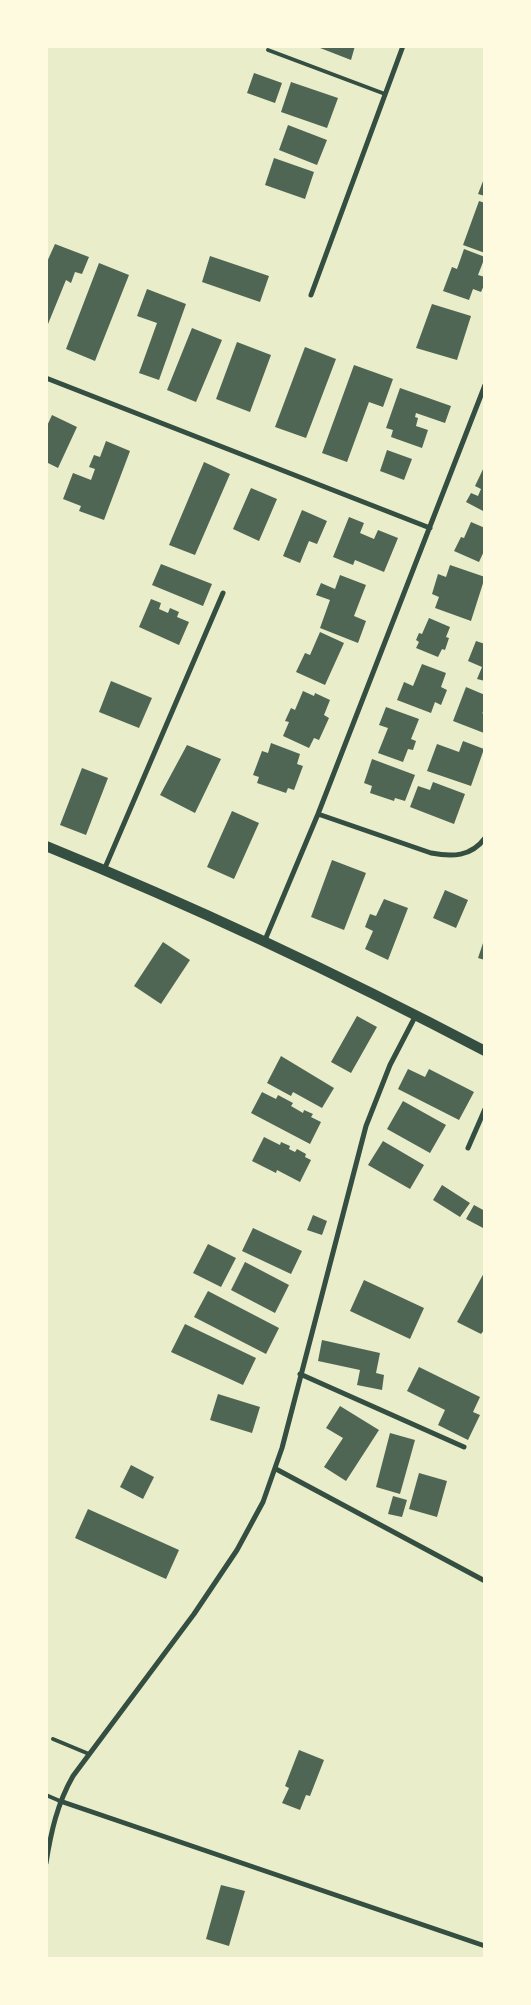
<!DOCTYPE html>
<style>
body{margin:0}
#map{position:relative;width:531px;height:2005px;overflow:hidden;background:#e9edc9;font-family:"IBM Plex Sans",sans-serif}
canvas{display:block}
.frame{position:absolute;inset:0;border:48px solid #fefae0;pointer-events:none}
</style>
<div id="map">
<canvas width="531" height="2005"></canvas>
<div class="frame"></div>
</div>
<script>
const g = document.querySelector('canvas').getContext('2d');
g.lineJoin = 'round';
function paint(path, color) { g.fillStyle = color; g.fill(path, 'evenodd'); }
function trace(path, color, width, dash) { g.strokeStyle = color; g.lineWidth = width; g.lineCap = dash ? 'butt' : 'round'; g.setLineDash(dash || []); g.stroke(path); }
paint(new Path2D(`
 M315,46H355L351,60Z
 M254,73L282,83L275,103L247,93Z
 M291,82L338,98L327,128L281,112Z
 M288,125L327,140L317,165L279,150Z
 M274,158L314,172L305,199L265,185Z
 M485,176V196L478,194Z
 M479,201L485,203V253L463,245Z
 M55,244L89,257L82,274L75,272L71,283L66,280L46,329V264Z
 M464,249L485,257L478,275L485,277V283L481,292L473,289L469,300L443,291L452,267L457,269Z
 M210,256L269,276L260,302L202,282Z
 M99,263L129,275L95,361L66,349Z
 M147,289L186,304L159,380L139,373L157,323L137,316Z
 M432,304L471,316L457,360L416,348Z
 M192,328L222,340L196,402L167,390Z
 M237,342L271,355L250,412L216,399Z
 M305,347L336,359L306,438L275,427Z
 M354,365L393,379L383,407L369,402L347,462L322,453Z
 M400,388L451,406L445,423L416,413L415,417L418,418L416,426L428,430L422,448L391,437L393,430L386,428Z
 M52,415L77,427L58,468L46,462V428Z
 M106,441L130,451L104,520L79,511L81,506L63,499L73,473L91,480L95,469L89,467L94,455L100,457Z
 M387,450L412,459L404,480L380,471Z
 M204,462L230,474L195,555L169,545Z
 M485,465V512L466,502L471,493L478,496L481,489L475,486Z
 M251,488L277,499L259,541L233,529Z
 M302,510L327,521L317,544L309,541L300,563L283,556Z
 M349,517L364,523L360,533L374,539L378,530L398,538L384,572L355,560L353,565L333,557Z
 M471,522L485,528V549L479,562L454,551L461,537L464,538Z
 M161,564L212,584L203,606L152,585Z
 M450,565L485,577L471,621L435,608L439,597L432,594L438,574L446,577Z
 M340,575L366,585L354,616L366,621L358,643L320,628L330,600L316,595L321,583L335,589Z
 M151,599L161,603L159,609L168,613L170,608L179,612L177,617L189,622L179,645L139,627Z
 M429,618L450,627L446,637L449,638L445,650L442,649L438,657L416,648L419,642L416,640L419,633L422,634Z
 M320,632L344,643L325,685L296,672L305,653L310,655Z
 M476,641L485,644V681L477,679L482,667L468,661Z
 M422,664L446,673L441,687L447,690L441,705L435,702L431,713L397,700L404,682L413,686Z
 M111,681L152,698L139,728L99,712Z
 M466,687L485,695V711L482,713L485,714L484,733L453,721Z
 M303,691L314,696L315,693L330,700L324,715L329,718L319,740L314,738L309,748L283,736L289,722L285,721L291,708L295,710Z
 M386,707L419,719L411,739L416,741L413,750L408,749L403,762L378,753L388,728L379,725Z
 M463,741L484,749L471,786L427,771L437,744L459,752Z
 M271,743L300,754L297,764L303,766L294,790L288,788L286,793L257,783L259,777L253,775L262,751L268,753Z
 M187,745L221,759L195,813L160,795Z
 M372,759L415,775L405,801L395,798L394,801L370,793L372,786L364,783Z
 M82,768L108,778L86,835L60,825Z
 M433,782L465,794L454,824L410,807L418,786L430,790Z
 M232,811L259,823L234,879L207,867Z
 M332,860L366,873L344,930L311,917Z
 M445,890L468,900L456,928L433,918Z
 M384,899L408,908L388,960L365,949L373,931L365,927L370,914L376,916Z
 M484,940H485V960L478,958Z
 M163,942L190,960L161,1004L134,986Z
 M357,1016L377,1027L351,1073L331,1062Z
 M281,1056L334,1088L322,1108L293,1092L291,1096L267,1083Z
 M408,1069L425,1077L429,1069L474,1092L459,1120L398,1089Z
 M262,1092L276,1099L278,1095L293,1103L291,1106L303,1113L304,1110L313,1114L311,1117L321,1122L310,1144L251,1113Z
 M403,1101L446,1125L430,1153L387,1129Z
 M264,1137L280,1145L281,1142L290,1146L289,1149L295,1152L297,1149L306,1154L305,1157L311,1160L300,1182L277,1170L276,1173L252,1161Z
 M383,1141L424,1165L410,1189L368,1165Z
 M442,1185L470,1203L460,1217L433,1200Z
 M474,1205L485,1211V1229L466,1219Z
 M313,1215L327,1221L322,1235L307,1230Z
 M253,1228L302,1251L291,1274L242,1251Z
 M208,1244L236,1258L221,1287L193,1273Z
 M245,1262L289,1285L275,1313L231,1290Z
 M485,1271V1329L481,1334L457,1322Z
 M364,1280L424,1308L410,1339L350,1311Z
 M208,1291L279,1328L266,1354L194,1317Z
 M185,1324L256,1358L243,1385L171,1352Z
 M322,1340L380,1353L376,1373L384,1375L382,1390L357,1385L360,1370L318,1361Z
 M419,1367L480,1397L473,1412L480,1415L468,1440L438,1425L445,1410L407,1391Z
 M218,1394L260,1407L252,1433L210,1420Z
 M340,1406L379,1430L346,1481L324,1467L343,1438L326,1428Z
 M390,1433L415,1440L400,1494L376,1487Z
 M131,1465L154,1477L143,1499L120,1487Z
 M419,1473L447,1481L437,1517L409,1509Z
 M393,1496L407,1500L402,1517L388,1514Z
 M88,1509L179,1550L166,1579L75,1538Z
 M299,1750L324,1760L310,1796L306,1795L300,1810L282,1803L289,1788L285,1786Z
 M221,1885L245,1891L229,1946L206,1939Z`), '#4f6655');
trace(new Path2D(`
 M268,50L385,94
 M53,1739L89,1754
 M46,1795L60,1801`), '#344e41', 4);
trace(new Path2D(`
 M311,295L403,46
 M46,378L430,528
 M318,814L431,853C452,857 471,857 485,838
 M104,870L223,593
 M265,940L318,814L485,385
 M468,1148L485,1109
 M300,1374L464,1447
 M276,1469L485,1581
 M60,1801L485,1946
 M46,1863C51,1832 57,1804 73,1776L194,1614L237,1550L263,1502L282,1448L366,1126L390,1065L416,1015`), '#344e41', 5);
trace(new Path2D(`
 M46,846C196,907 342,976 485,1051`), '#344e41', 10);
</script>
